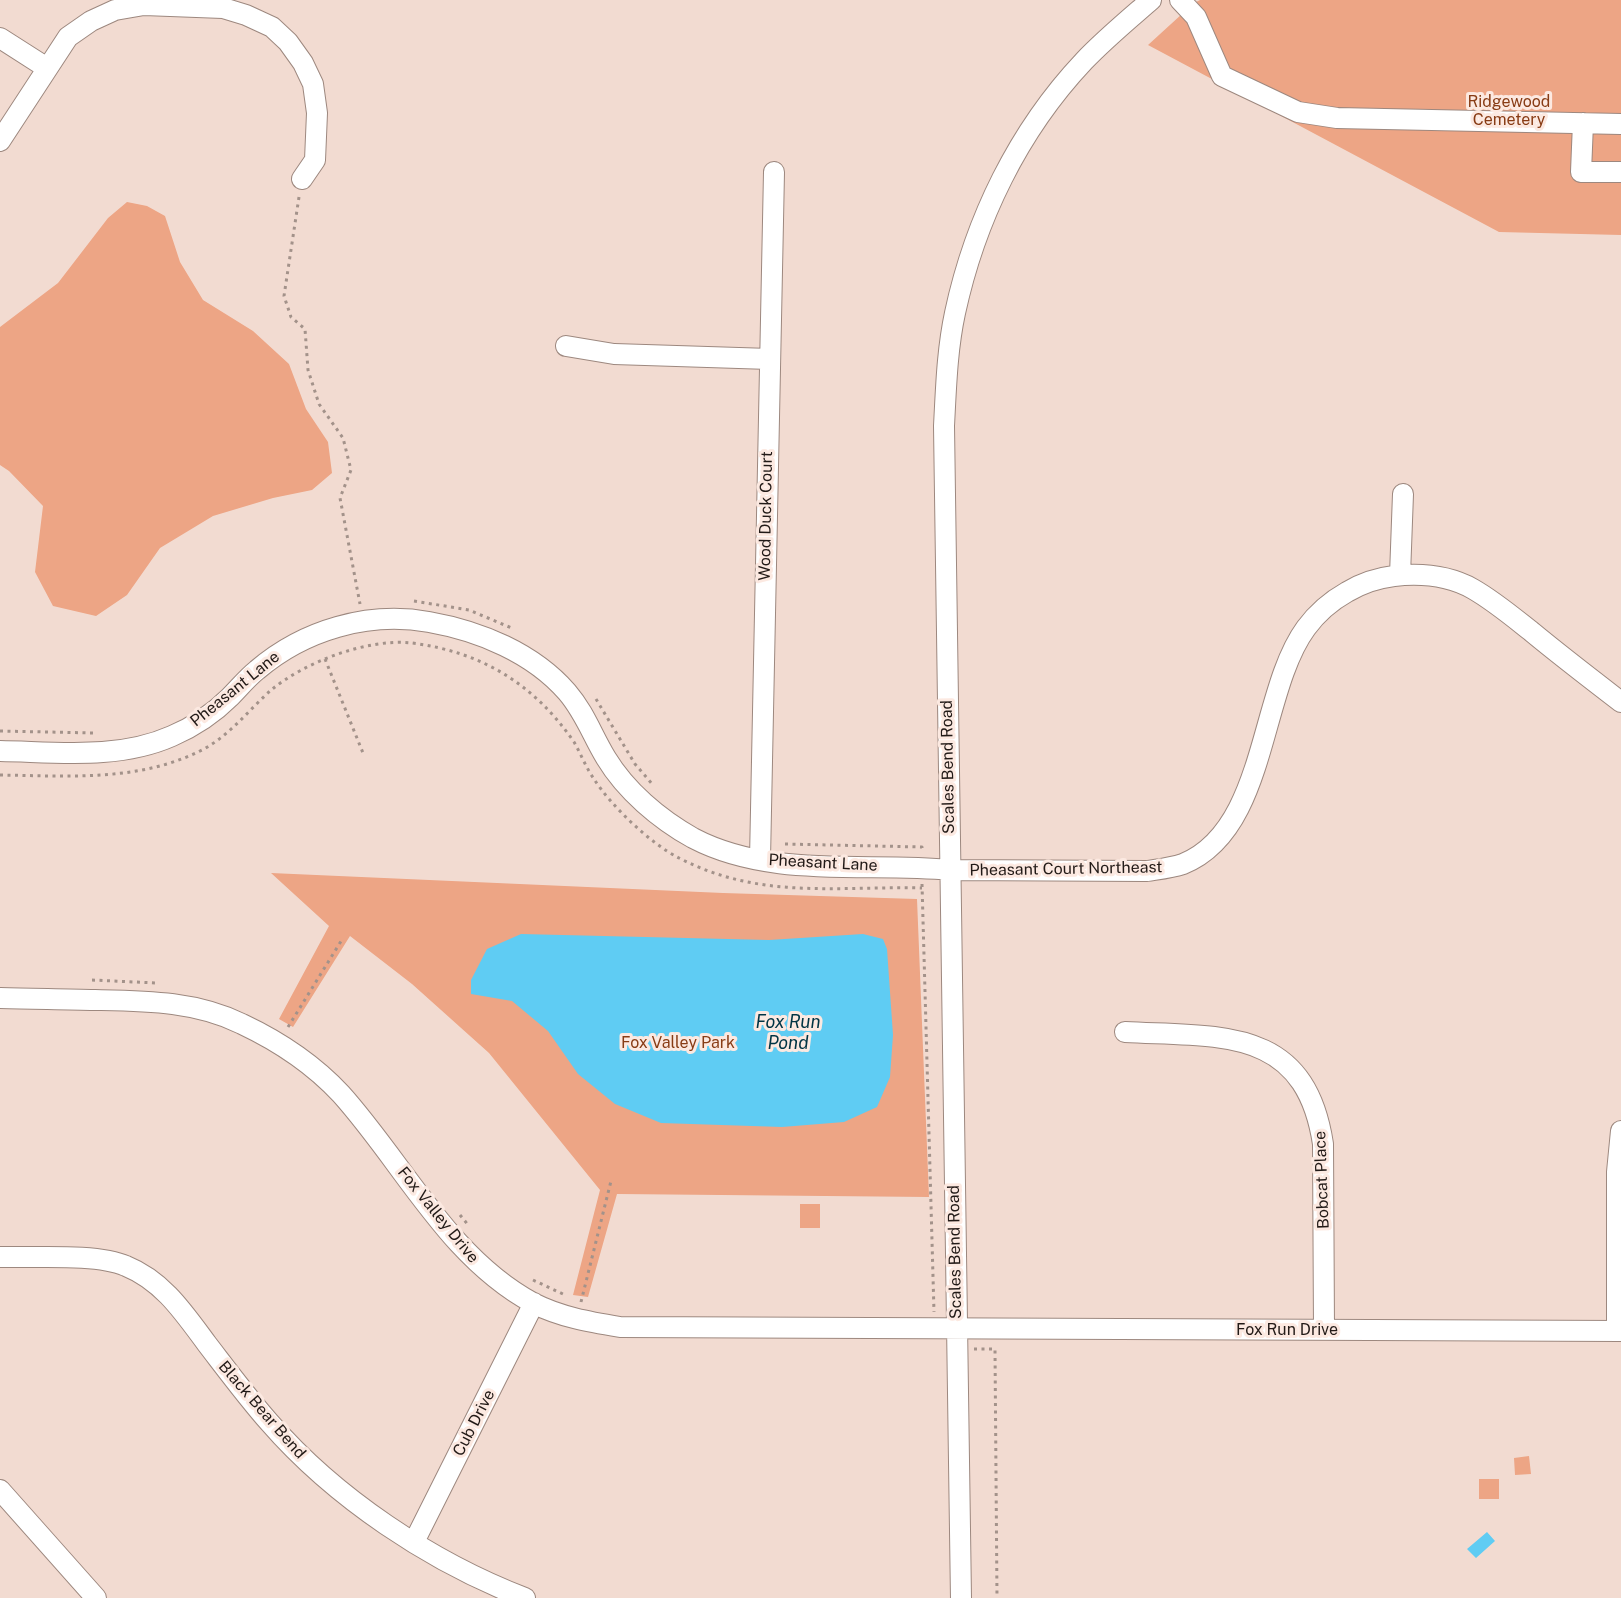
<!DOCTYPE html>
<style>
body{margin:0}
canvas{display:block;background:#f2dbd1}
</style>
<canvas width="1621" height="1598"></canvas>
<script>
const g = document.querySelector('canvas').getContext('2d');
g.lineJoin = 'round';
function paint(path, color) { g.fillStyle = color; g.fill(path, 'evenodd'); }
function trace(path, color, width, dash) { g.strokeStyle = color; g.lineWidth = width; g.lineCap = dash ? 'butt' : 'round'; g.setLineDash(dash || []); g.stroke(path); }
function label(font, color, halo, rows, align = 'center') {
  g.font = font + ' "Public Sans",sans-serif'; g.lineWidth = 6; g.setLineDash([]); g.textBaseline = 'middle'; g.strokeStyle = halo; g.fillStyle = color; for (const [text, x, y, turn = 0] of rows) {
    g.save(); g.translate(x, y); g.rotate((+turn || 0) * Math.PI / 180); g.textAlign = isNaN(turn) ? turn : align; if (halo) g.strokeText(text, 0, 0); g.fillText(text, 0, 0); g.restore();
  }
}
paint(new Path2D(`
 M1200,0H1621V235L1499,232L1148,45L1194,3Z
 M127,202L147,206L165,216L180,262L203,300L253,331L289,364L306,409L328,442L332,473L312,490L273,498L213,516L160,548L127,595L96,616L53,606L35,572L43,506L9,471L0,465V327L58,283L108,218Z
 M271,873L723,893L917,899L929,1197L617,1194L588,1297L573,1295L600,1190L489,1053L412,984L350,936L293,1027L279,1019L329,926Z
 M800,1204H820V1228H800Z
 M1529,1456L1531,1474L1515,1475L1514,1458Z
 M1479,1479H1499V1499H1479Z`), '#eda585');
paint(new Path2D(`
 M521,934L769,940L863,934L883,939L887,949L893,1035L890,1077L877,1107L844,1122L782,1127L661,1123L615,1104L578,1074L548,1031L512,1001L471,994V980L487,949Z
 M1487,1532L1495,1541L1476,1558L1467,1549Z`), '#5fccf3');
const minor = new Path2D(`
 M1180,0L1196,17L1222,76L1298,112L1337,118L1621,124
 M0,38L47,68
 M1583,123L1581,172H1621
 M0,141L68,37L91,21L115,10L144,5L223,8L246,15L272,27L288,42L303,63L313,84L317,113L315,160L302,179
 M566,346L614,354L770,359
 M1400,575L1403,494
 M0,751C57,752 118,760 172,736C193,727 214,713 230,697C239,688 247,678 257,670C304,630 368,611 429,622C480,631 533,653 567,692C585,713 592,735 606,758C626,791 659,819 693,838C771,879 866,862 950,870L1147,871C1160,869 1171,868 1183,864C1267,830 1259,692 1306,628C1317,613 1331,601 1347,592C1362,583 1377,578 1394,576C1421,573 1448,575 1473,589C1494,601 1513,617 1532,632C1561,656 1591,679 1621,702
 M760,859L774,172
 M0,998C32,999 64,999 95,1000C145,1001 196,1001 242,1024C278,1041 314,1065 341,1094C404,1164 448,1257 533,1303C560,1317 590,1322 620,1327L1621,1331
 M1125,1032C1221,1037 1305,1026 1323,1144L1324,1330
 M0,1257C34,1258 97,1253 126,1266C163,1281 184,1313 207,1344C227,1370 247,1397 269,1422C335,1498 431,1562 525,1598
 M1617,1331V1172L1621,1131
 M0,1490L96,1598
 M414,1542L534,1303
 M961,1598L944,426C946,389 947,350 955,313C975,220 1018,131 1084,61C1105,39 1128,20 1151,0`);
trace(minor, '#9d887f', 22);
trace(new Path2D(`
 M299,197L284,296L291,317L305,329L308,370L319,404L343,438L351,470L340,498L360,604
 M414,601L469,610L514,629
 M325,659L363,753
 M596,699L635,764L653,785
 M0,731L94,733
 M0,775C69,776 139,782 202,750C229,736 248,711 270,691C304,662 368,638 412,643C482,652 534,684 574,742C581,754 586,768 594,779C611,806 651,844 679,858C760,900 836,886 922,888
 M785,844L922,847V850
 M922,884L934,1312
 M92,980L156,983
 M288,1027L343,938
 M460,1215L469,1226
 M533,1280L565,1295
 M581,1302L611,1181
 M974,1349H995L997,1598`), '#a3928a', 3, [3, 4.5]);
trace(minor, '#fff', 20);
label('16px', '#883c15', '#fce9e1', [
 ["Ridgewood",1509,102],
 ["Cemetery",1509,120],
 ["Fox Valley Park",678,1043]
]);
label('16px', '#221a17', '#fce9e1', [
 ["Wood Duck Court",766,516,-89],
 ["Pheasant Lane",235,689,-39],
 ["Scales Bend Road",948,767,-91],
 ["Pheasant Lane",823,863,3],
 ["Pheasant Court Northeast",1066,869,-1],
 ["Bobcat Place",1322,1180,-92],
 ["Fox Valley Drive",438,1215,51],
 ["Scales Bend Road",955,1252,-91],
 ["Fox Run Drive",1287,1330],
 ["Black Bear Bend",262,1410,49],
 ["Cub Drive",474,1423,-63]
]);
label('italic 18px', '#003444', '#fce9e1', [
 ["Fox Run",788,1022],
 ["Pond",788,1043]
]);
</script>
